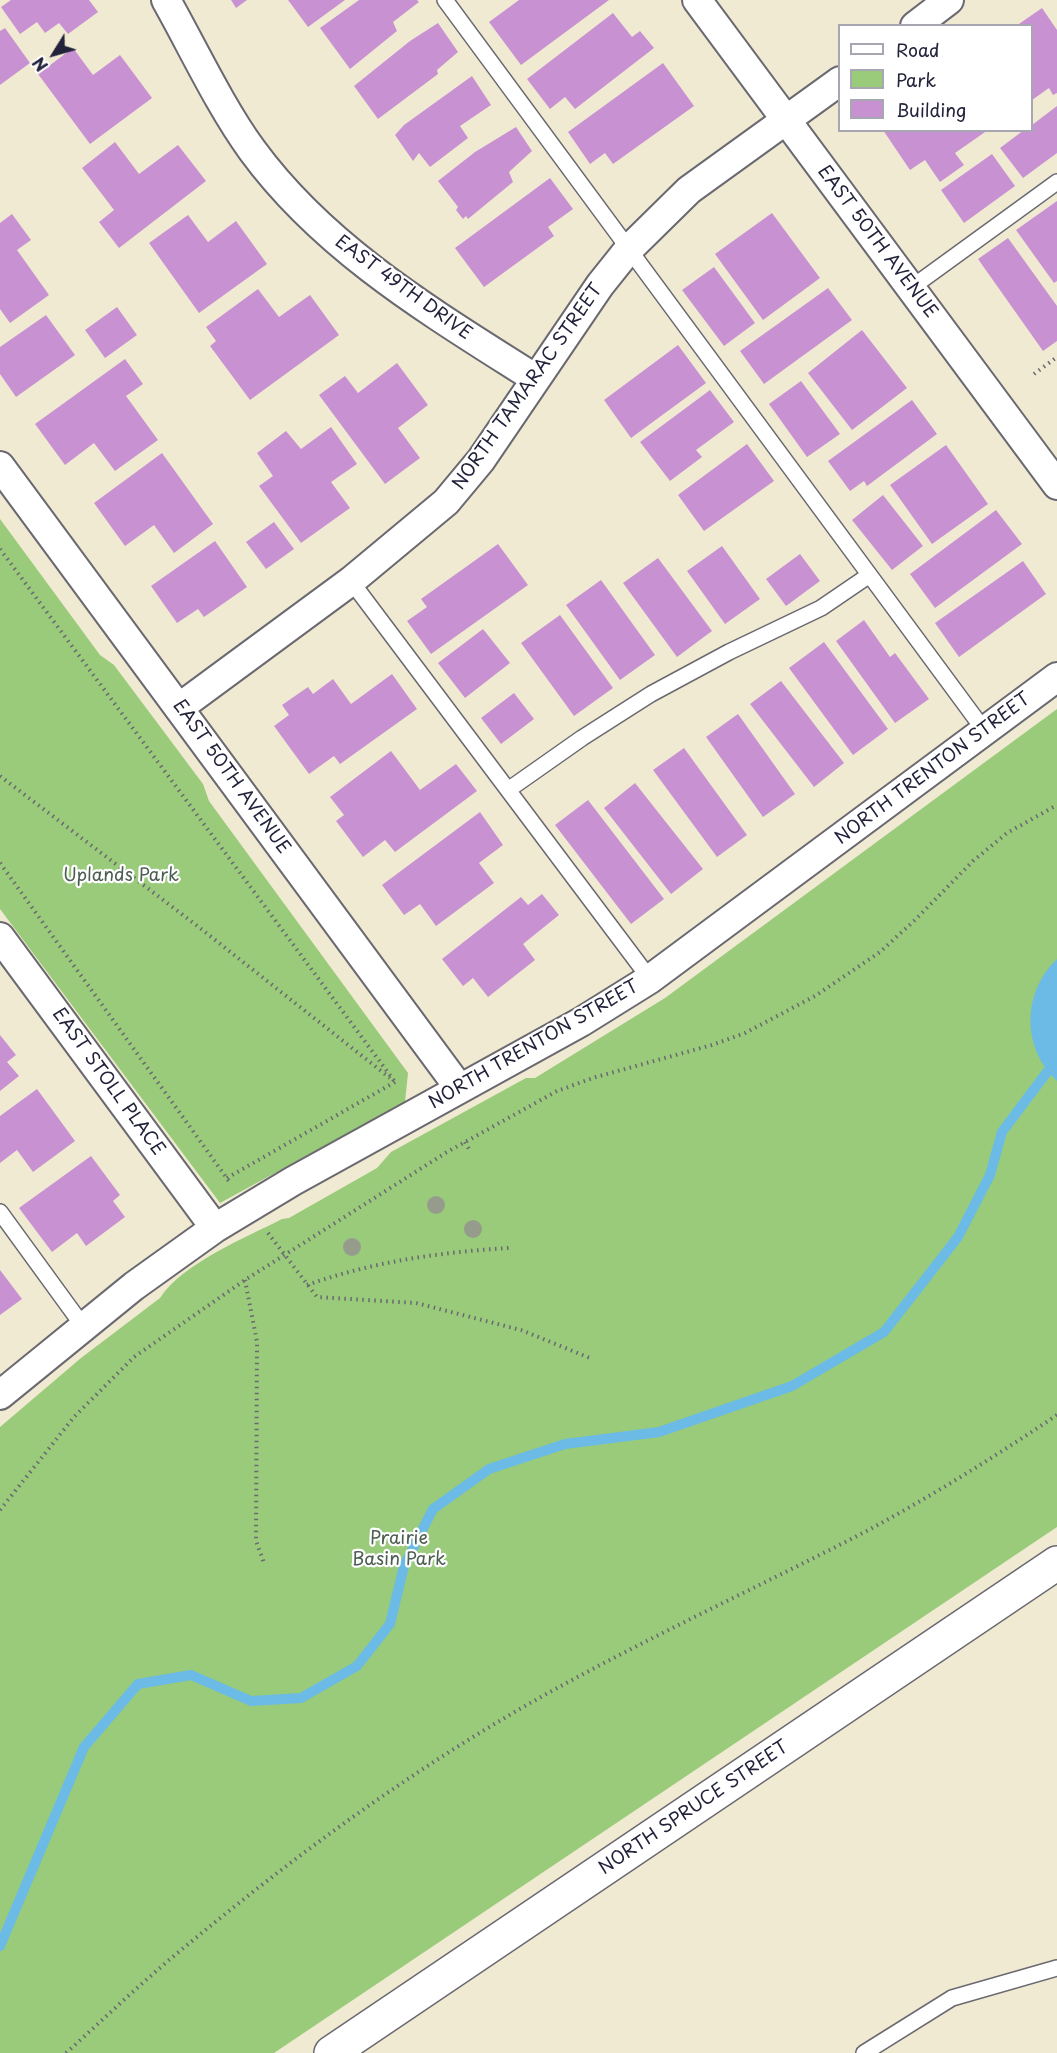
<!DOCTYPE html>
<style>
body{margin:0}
#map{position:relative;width:1057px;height:2053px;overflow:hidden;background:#f1ead2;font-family:"Playpen Sans",sans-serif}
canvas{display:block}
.legend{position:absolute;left:838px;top:24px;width:195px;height:108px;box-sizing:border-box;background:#fff;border:2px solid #a7a7b1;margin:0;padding:8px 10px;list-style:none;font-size:18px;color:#22223b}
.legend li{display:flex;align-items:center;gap:12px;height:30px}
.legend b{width:30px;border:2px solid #a7a7b1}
.north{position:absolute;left:24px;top:24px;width:60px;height:60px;-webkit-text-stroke:4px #fff;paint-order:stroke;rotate:233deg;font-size:16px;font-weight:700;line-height:24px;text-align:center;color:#22223b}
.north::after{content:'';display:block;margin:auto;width:21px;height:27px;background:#22223b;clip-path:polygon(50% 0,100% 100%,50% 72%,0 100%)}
</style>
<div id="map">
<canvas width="1057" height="2053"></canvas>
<ul class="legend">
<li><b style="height:8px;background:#fff"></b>Road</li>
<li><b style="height:16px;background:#99cb7a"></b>Park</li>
<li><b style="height:16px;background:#c892d2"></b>Building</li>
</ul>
<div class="north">N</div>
</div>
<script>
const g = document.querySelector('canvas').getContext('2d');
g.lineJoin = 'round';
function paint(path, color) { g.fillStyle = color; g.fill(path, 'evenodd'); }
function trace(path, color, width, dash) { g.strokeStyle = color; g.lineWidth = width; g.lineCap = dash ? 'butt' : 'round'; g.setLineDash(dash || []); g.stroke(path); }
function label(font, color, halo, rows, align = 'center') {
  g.font = font + ' "Playpen Sans",sans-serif'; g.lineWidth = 4.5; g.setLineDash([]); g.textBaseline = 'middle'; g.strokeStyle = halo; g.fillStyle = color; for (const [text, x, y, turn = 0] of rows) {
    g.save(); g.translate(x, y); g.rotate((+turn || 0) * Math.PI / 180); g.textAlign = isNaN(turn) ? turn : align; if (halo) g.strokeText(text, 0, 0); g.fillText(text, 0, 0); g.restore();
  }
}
paint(new Path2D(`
 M0,519L100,655L114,665L203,784L209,801L408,1073L405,1102L220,1203L0,909Z
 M1057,709V1527L274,2053H0V1427L81,1358L160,1298C183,1263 245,1238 282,1219L289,1218L377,1168L391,1152L526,1078H535L665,998Z`), '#99cb7a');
paint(new Path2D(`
 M1057,959V1081C1021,1048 1022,992 1057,959Z`), '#6bbbe6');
trace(new Path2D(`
 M0,1946L84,1747L138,1684L191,1675L251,1701L301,1698L357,1666L390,1624L404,1566L433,1509L489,1469L565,1444L659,1432L792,1386L884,1332L958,1237L990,1175L1002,1132L1047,1072`), '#6bbbe6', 10);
paint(new Path2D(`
 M11,0H89L98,12L68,34L59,23L45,33L37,22L20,34L1,7Z
 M231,0H247L236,8Z
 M288,0H345L308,27Z
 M359,0H417L419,2L393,22L397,31L350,69L320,28Z
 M519,0H609L521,65L489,22Z
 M1042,8L1057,30V93L1053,95L1049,88L1032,100V26H1016Z
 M613,13L632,37L640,31L654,48L575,109L565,97L550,109L527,79Z
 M438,23L458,52L437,70L438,74L378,119L354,86L410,41Z
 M5,28L30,63L0,85V31Z
 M73,48L93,75L120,55L152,98L90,144L38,74Z
 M663,63L694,106L613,164L605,153L590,164L568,132Z
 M472,76L491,105L460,126L468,138L430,167L419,153L413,161L395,135L404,125Z
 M1057,106V153L1023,178L1000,148L1024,130H1032V125Z
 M516,127L532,151L509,172L513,182L468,219L466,216L463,219L456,210L458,207L438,181L475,152Z
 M883,130H988L955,153L964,165L940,182L925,160L910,170Z
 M115,142L139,174L178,145L206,181L119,248L99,222L114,210L82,168Z
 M992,154L1015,186L964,223L941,190Z
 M550,178L573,209L548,227L554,236L484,287L455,248Z
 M1057,201V281L1054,283L1016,230Z
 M772,213L820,278L763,320L715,254Z
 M12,214L31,240L17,250L49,295L10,323L0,309V223Z
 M188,215L208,242L236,221L267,264L199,313L149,243Z
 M1008,238L1057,306V341L1043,351L978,259Z
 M714,267L755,323L724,346L682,290Z
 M828,288L852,320L764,384L740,351Z
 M258,289L279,317L310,295L339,335L250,400L210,346L216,341L206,327Z
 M117,307L137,335L105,358L85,330Z
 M46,315L75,355L16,397L0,374V347Z
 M862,330L907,388L852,430L808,373Z
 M678,345L706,383L631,438L604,400Z
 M125,359L143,384L126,396L158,440L115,471L94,443L65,465L35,424Z
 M397,363L428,405L398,428L420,458L385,484L319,395L345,376L358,393Z
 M801,381L840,434L807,457L769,404Z
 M710,390L734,422L696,450L702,457L670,481L640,442Z
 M912,400L937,434L867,486L864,481L850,491L828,461Z
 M331,427L357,464L331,482L350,508L301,543L259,486L273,476L257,453L286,431L301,449Z
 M747,444L774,481L704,531L678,495Z
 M946,445L988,504L932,544L890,485Z
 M162,453L213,524L174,553L154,525L125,546L94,503Z
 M883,495L923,546L892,570L852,520Z
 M996,510L1022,544L935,608L910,574Z
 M274,522L294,549L266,569L246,542Z
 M215,541L247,587L204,617L198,609L177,623L151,586Z
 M498,544L528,585L431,654L407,621L427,607L421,599Z
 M722,546L760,599L725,624L687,571Z
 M800,554L820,581L786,606L766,579Z
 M658,558L712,631L677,657L623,583Z
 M1023,561L1046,594L959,657L935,623Z
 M601,580L655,655L620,680L566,605Z
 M560,615L613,688L574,716L521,643Z
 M864,620L890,657L895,653L929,699L895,723L836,641Z
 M483,629L510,663L465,698L438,663Z
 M824,642L888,729L853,755L789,668Z
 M392,674L417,709L340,764L334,756L309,774L274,726L289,715L282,705L308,687L313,694L333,679L351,704Z
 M781,681L844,763L814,787L750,704Z
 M514,693L534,719L501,744L481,718Z
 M738,714L795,794L763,817L706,737Z
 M684,748L747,835L717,857L653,770Z
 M391,751L420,790L456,764L477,791L395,852L385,840L363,857L336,821L344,815L330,797Z
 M635,783L703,869L671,894L604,808Z
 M588,800L664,899L631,924L555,825Z
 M480,812L503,845L479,863L494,883L436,926L420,904L404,915L382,885Z
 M542,894L559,915L523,944L535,960L488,997L473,978L463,986L442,959L521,897L528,905Z
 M0,1035L16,1055L7,1062L19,1076L0,1091Z
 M37,1089L75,1141L33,1172L17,1150L0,1163V1116Z
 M91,1156L120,1195L113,1201L125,1217L86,1246L77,1233L52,1252L19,1208Z
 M0,1270L22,1299L0,1315Z`), '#c892d2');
const service = new Path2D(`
 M445,0L984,730
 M911,288L1057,182
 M351,581L650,979
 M508,790L582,738L651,694L729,652L821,608L868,576
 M0,1212L83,1326
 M864,2053L952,1998L1057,1968`);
const minor = new Path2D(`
 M166,0C193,48 220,106 252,150C325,250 434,314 536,379
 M697,0L1057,485
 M915,26L949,0
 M0,466L460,1089
 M180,707L351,581L446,502L481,460L600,285L628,250L689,190L840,81
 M0,937L215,1228
 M0,1395L134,1286L215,1228L293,1181L581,1022L650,979L1057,677`);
const tertiary = new Path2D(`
 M331,2053L1057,1563`);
trace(service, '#6a6870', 18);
trace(minor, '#6a6870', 32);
trace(tertiary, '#6a6870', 36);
trace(new Path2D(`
 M1034,374L1057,357
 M0,549L395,1082
 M0,776L200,928L390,1078
 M0,863L231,1184
 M465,1142L469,1149
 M227,1178L395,1082
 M268,1233L317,1297L416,1303L521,1330L590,1358
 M245,1280L257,1342L256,1541L264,1563
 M307,1285C372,1262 440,1252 509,1248
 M0,1510L74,1417L134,1357L245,1280L447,1152L557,1091L596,1077L712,1045L745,1033L815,996L880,952L915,920L973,861L1007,833L1057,805
 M66,2053C106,2017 144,1980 186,1946C292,1858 405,1775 525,1706C634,1644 748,1592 859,1535C927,1499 993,1458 1057,1415`), '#6a6870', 4, [1.5, 4.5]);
trace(service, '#fff', 15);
trace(minor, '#fff', 28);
trace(tertiary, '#fff', 33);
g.fillStyle = '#969c8b';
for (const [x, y] of [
 [436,1205],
 [473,1229],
 [352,1247]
]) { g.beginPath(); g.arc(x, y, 9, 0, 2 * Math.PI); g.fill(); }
label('18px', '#22223b', '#fff', [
 ["EAST 50TH AVENUE",877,242,53],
 ["EAST 49TH DRIVE",403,288,36],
 ["NORTH TAMARAC STREET",528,387,-55],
 ["NORTH TRENTON STREET",933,769,-37],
 ["EAST 50TH AVENUE",231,777,54],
 ["NORTH TRENTON STREET",534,1045,-30],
 ["EAST STOLL PLACE",108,1082,54],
 ["NORTH SPRUCE STREET",694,1808,-34]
]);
label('18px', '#4c5d51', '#fff', [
 ["Uplands Park",121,876],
 ["Prairie",399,1539],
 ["Basin Park",399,1560]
]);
</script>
